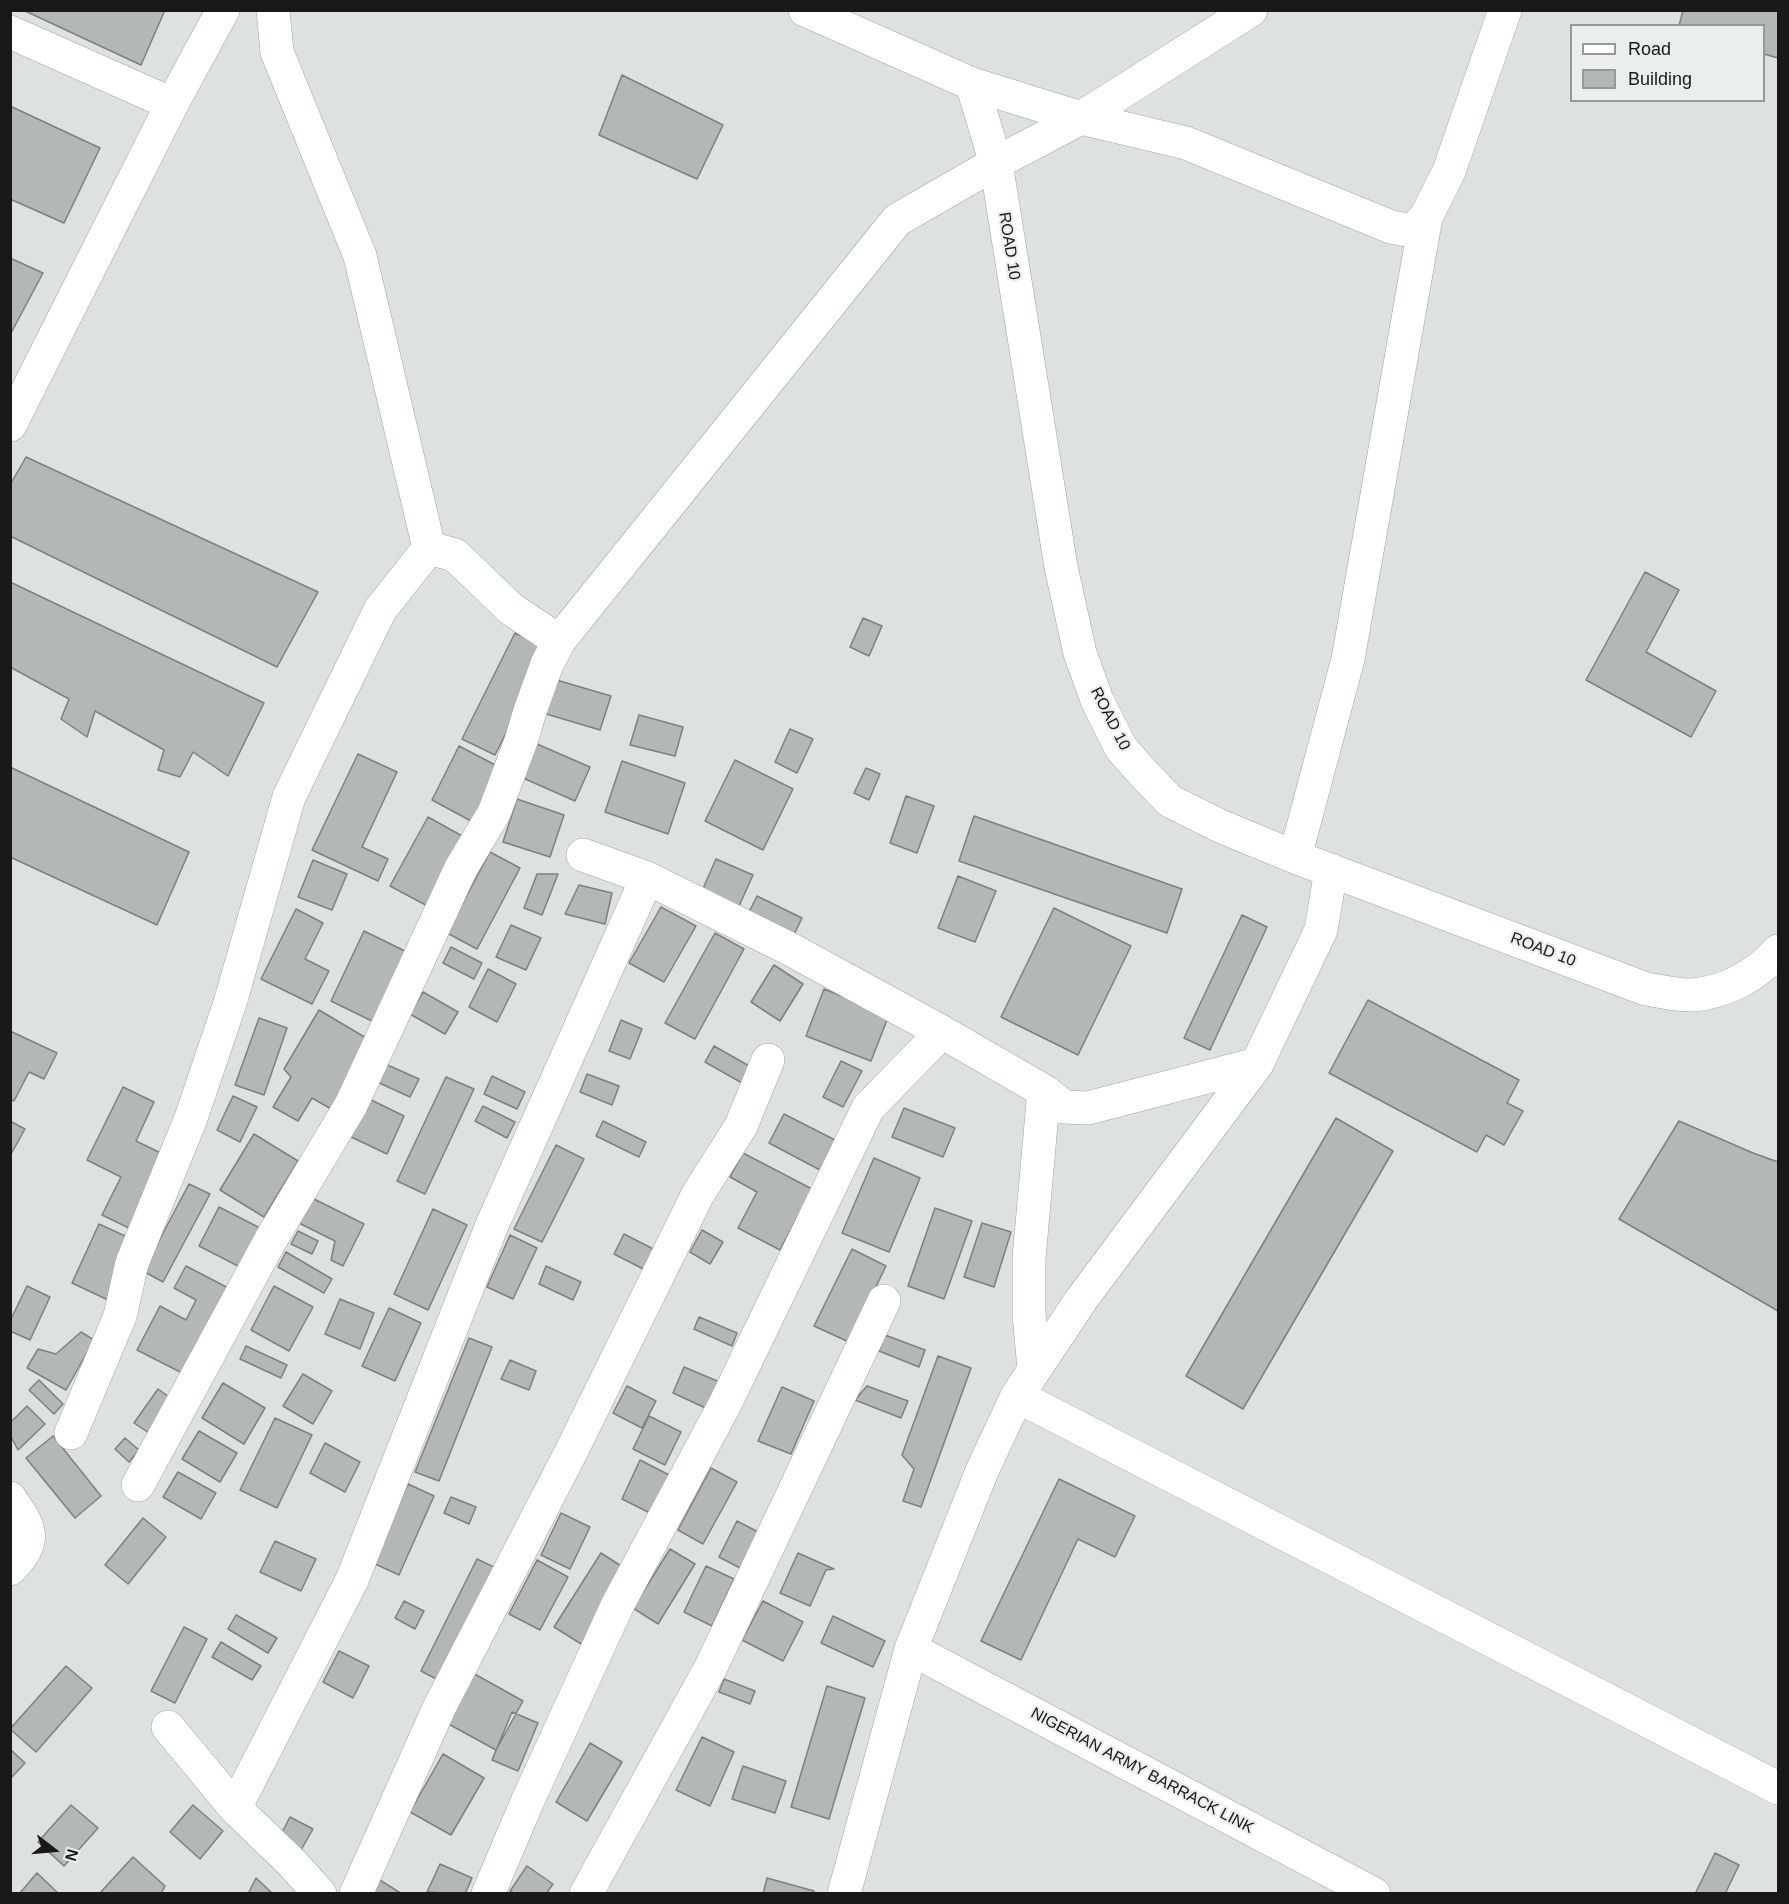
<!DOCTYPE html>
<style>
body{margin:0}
#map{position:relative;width:1789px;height:1904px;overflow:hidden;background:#dde2df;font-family:Helvetica,sans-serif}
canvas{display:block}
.frame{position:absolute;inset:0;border:12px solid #181918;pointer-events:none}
.legend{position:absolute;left:1570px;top:24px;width:195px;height:78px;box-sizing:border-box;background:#ebefec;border:2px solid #979997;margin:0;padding:8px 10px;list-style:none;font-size:18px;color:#181918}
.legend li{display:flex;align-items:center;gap:12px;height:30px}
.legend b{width:30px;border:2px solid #979997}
.north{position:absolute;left:24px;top:1820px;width:60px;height:60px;-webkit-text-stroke:4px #ebefec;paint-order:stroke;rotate:106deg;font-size:16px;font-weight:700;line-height:24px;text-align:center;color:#181918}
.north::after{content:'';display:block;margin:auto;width:21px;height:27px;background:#181918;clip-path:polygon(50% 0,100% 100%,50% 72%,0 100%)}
</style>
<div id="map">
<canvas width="1789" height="1904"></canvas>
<div class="frame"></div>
<ul class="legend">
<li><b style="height:8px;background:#fff"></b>Road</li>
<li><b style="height:16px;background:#b4b8b5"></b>Building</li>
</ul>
<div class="north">N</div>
</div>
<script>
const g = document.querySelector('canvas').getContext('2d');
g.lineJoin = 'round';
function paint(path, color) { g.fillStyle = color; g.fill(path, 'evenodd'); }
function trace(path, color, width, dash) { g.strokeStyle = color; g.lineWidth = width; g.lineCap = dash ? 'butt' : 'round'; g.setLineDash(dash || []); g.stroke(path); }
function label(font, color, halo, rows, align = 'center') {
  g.font = font + ' Helvetica,sans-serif'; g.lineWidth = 4.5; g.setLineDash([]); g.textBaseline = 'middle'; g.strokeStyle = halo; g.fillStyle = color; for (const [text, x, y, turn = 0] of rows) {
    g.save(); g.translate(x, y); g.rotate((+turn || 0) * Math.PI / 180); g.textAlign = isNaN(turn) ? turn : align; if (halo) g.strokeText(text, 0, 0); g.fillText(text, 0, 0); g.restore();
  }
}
const building = new Path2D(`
 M23,10H165L141,65Z
 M1683,10H1778V58L1764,54V26H1679Z
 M622,75L723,125L697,179L599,135Z
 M10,106L100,148L64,223L10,199Z
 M10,258L43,273L10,335Z
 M26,457L318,592L277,667L10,536V485Z
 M1645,572L1679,590L1646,652L1716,691L1691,737L1586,680Z
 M10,582L264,703L228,776L193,752L180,777L158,770L164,750L95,711L87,737L61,719L69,699L10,667Z
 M863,618L882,626L869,656L850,647Z
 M515,633L548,649L495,755L462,739Z
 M553,679L611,696L600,730L543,713Z
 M639,715L683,727L675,756L630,745Z
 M790,729L813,739L797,773L775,762Z
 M537,744L590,767L575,801L523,778Z
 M459,746L501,768L473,822L432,800Z
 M358,754L397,772L362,847L388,859L378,881L312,850Z
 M735,760L793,789L763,850L705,821Z
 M622,761L685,783L668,834L605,812Z
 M10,767L189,852L157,925L10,857Z
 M866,768L880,774L869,800L854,793Z
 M906,796L934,806L917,853L890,843Z
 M517,799L564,815L550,857L503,842Z
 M974,816L1182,889L1167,933L959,861Z
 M428,817L473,842L435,910L390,886Z
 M490,852L520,868L477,949L447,933Z
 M716,859L753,875L735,915L698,900Z
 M313,860L347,874L332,910L298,897Z
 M537,874H558L542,915L524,908Z
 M958,876L996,891L975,942L938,928Z
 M579,885L612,893L605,924L565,914Z
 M757,896L802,918L791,941L746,918Z
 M661,907L696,926L664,982L629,963Z
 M1054,908L1131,946L1078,1055L1001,1017Z
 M296,909L323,923L305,959L329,971L312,1004L261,979Z
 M1242,915L1267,927L1210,1050L1184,1038Z
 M511,925L541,938L526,970L496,957Z
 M364,931L411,954L378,1024L331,1001Z
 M715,933L744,949L695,1039L665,1023Z
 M451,947L482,963L474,979L443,963Z
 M774,965L803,984L780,1021L751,1002Z
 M488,969L516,984L497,1022L469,1007Z
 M824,989L889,1015L871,1061L806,1036Z
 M423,992L458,1012L445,1034L410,1014Z
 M1368,1000L1519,1080L1507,1103L1523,1111L1504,1145L1486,1135L1477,1152L1329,1073Z
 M319,1010L373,1042L333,1110L312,1098L298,1121L273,1107L291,1077L284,1069Z
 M259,1018L287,1028L264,1095L235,1085Z
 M621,1020L642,1029L630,1059L609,1051Z
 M10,1031L57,1053L44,1079L29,1072L14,1101L10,1099Z
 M714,1046L751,1067L742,1083L705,1062Z
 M841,1061L862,1071L843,1107L823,1097Z
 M383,1063L419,1079L410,1097L375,1081Z
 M587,1074L619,1086L612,1105L580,1092Z
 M492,1076L525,1092L517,1109L484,1094Z
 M446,1077L474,1089L425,1194L397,1181Z
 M123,1087L154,1102L136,1141L169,1157L133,1230L102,1215L121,1177L87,1160Z
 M233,1096L257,1107L240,1142L217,1130Z
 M365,1097L404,1116L387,1154L347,1135Z
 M483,1106L515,1122L507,1138L475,1121Z
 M904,1108L955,1128L943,1157L892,1137Z
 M784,1114L835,1140L820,1170L769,1143Z
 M1336,1118L1393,1151L1243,1409L1186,1376Z
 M10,1121L25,1129L10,1156Z
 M603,1121L646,1142L639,1157L596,1136Z
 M1679,1121L1753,1153L1778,1162V1311L1619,1219Z
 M254,1134L298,1161L264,1217L220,1190Z
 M556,1145L584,1159L542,1242L514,1229Z
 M743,1153L812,1189L780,1250L738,1228L757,1192L730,1177Z
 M874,1158L920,1178L889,1252L842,1233Z
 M189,1184L210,1194L163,1282L143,1271Z
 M304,1194L364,1224L343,1266L331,1260L335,1241L291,1219Z
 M219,1207L260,1228L240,1267L199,1246Z
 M935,1208L972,1221L944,1299L908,1286Z
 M433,1209L467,1225L428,1310L394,1294Z
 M982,1223L1011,1232L994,1287L964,1277Z
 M99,1224L136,1241L108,1300L72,1283Z
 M702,1230L723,1242L710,1264L690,1252Z
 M298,1231L318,1241L312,1254L291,1244Z
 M624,1234L659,1252L649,1272L614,1254Z
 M510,1235L537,1248L513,1299L487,1287Z
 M852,1249L886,1266L849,1342L814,1326Z
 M286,1252L332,1279L324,1293L278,1267Z
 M186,1266L234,1291L190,1377L137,1350L160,1306L186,1320L196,1300L174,1288Z
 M546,1266L581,1282L573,1300L539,1284Z
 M27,1286L50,1297L30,1340L10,1331V1321Z
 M274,1286L313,1307L289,1351L251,1330Z
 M340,1299L374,1313L360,1349L325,1334Z
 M389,1308L421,1323L395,1381L362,1366Z
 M699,1317L737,1333L732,1346L694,1329Z
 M81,1332L94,1340L66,1390L27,1368L38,1349L56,1354Z
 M885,1335L925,1350L919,1367L879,1351Z
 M469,1338L492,1347L439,1481L415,1472Z
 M246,1346L287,1365L281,1378L240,1359Z
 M938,1356L971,1368L921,1507L903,1501L914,1469L902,1455Z
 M510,1360L536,1371L529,1390L501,1379Z
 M684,1367L722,1383L710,1410L673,1393Z
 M303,1374L332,1391L313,1424L283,1406Z
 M39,1380L63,1404L54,1414L29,1390Z
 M223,1383L265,1408L244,1444L202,1418Z
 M627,1386L656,1401L642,1428L613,1413Z
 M867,1386L908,1401L901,1418L855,1400Z
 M782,1387L814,1401L791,1454L758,1441Z
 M158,1389L172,1399L149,1433L134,1423Z
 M27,1406L45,1424L18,1450L10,1435V1423Z
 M649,1416L681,1432L665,1465L633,1449Z
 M275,1418L312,1435L277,1508L240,1490Z
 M199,1431L237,1453L220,1482L182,1459Z
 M53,1436L101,1496L75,1518L26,1458Z
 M125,1438L139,1450L129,1462L115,1449Z
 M325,1443L360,1462L345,1492L310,1473Z
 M640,1460L673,1477L654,1515L622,1499Z
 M711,1468L737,1482L703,1544L678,1530Z
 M178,1472L216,1493L201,1519L163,1497Z
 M1059,1479L1135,1516L1115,1557L1078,1539L1021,1660L981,1641Z
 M408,1484L434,1496L399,1575L373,1563Z
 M451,1497L476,1507L469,1524L444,1513Z
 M561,1513L590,1527L570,1569L541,1555Z
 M143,1518L166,1537L128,1584L105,1565Z
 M737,1521L760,1533L742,1569L719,1557Z
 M275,1541L316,1559L301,1591L260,1572Z
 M670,1549L695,1564L658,1624L633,1608Z
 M601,1553L632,1573L586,1647L554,1627Z
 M798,1553L834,1569L826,1570L810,1606L780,1593Z
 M477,1559L498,1569L442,1682L421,1671Z
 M537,1560L568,1577L540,1630L509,1614Z
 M706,1566L734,1579L712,1626L684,1612Z
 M404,1601L424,1611L415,1629L395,1618Z
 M763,1601L803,1622L783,1661L742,1640Z
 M236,1615L277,1638L268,1653L228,1629Z
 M833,1616L885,1641L873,1667L821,1643Z
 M184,1627L207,1639L175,1703L151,1691Z
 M221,1642L261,1666L252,1680L212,1657Z
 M339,1651L369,1666L353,1698L323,1682Z
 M66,1666L92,1688L36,1752L10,1729Z
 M471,1672L523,1701L496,1750L443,1721Z
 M724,1679L755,1691L750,1704L719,1692Z
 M827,1686L865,1698L829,1819L791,1807Z
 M512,1712L538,1723L518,1771L492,1760Z
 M702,1737L734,1752L710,1806L676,1790Z
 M590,1743L622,1762L587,1821L556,1802Z
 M10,1749L25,1763L10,1779Z
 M443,1754L484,1778L451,1835L410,1812Z
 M743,1766L786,1781L775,1813L732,1799Z
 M71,1805L98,1828L64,1866L38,1842Z
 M193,1805L223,1831L200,1859L170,1832Z
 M290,1817L313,1829L301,1850L279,1838Z
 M1715,1853L1739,1865L1725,1894H1695Z
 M133,1857L165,1886L161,1894H99Z
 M440,1864L472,1878L465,1894L427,1892Z
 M527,1866L553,1884L546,1894H515L510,1891Z
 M37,1873L59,1894H19Z
 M375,1877L402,1894H365Z
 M256,1878L273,1894H248Z
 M767,1878L814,1891L813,1894H763Z`);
paint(building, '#b4b8b5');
trace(building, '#7c807e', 1.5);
const minor = new Path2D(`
 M805,10L972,84L1081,118L1186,143L1391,227L1412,231L1426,217L1449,171L1505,10
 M10,32L172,104
 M972,84L996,163L1061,567L1080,653L1097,700L1121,748L1143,773L1170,801L1220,826L1295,857L1646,989C1660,991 1678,996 1693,995C1726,992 1756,976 1778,951
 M10,425L172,104L223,10
 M559,641L897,220L996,163L1081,118L1251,10
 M583,855L647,878L788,948L942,1032L1044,1091L1064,1107L1088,1108L1257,1064
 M1295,857L1348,659L1426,217
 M1034,1369L1029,1314V1258L1044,1091
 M1017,1396L1778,1788
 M71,1433L120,1316L132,1263L191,1118L230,1003L289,797L380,610L429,548L360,256L277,52L273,10
 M138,1485L270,1241L351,1105L461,868L494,813L521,741L530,711L547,664L559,641L511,609L455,555L429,548
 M10,1498C30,1527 39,1541 10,1569
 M911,1649L1374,1894
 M168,1727L235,1808L292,1863L320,1894
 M235,1808L352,1580L492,1225L647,878
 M356,1894L439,1708L571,1452L698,1194L741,1126L768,1060
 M488,1894L528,1800L618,1604L725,1404L868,1108L942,1032
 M586,1894L711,1667L884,1301
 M844,1894L911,1649L982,1471L1017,1396L1081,1300L1257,1064L1321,930L1331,870`);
trace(minor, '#a1a5a3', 34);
trace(minor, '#fff', 33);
label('16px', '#181918', '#ebefec', [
 ["ROAD 10",1009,246,81],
 ["ROAD 10",1110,719,63],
 ["ROAD 10",1543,950,21],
 ["NIGERIAN ARMY BARRACK LINK",1142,1771,28]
]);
</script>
